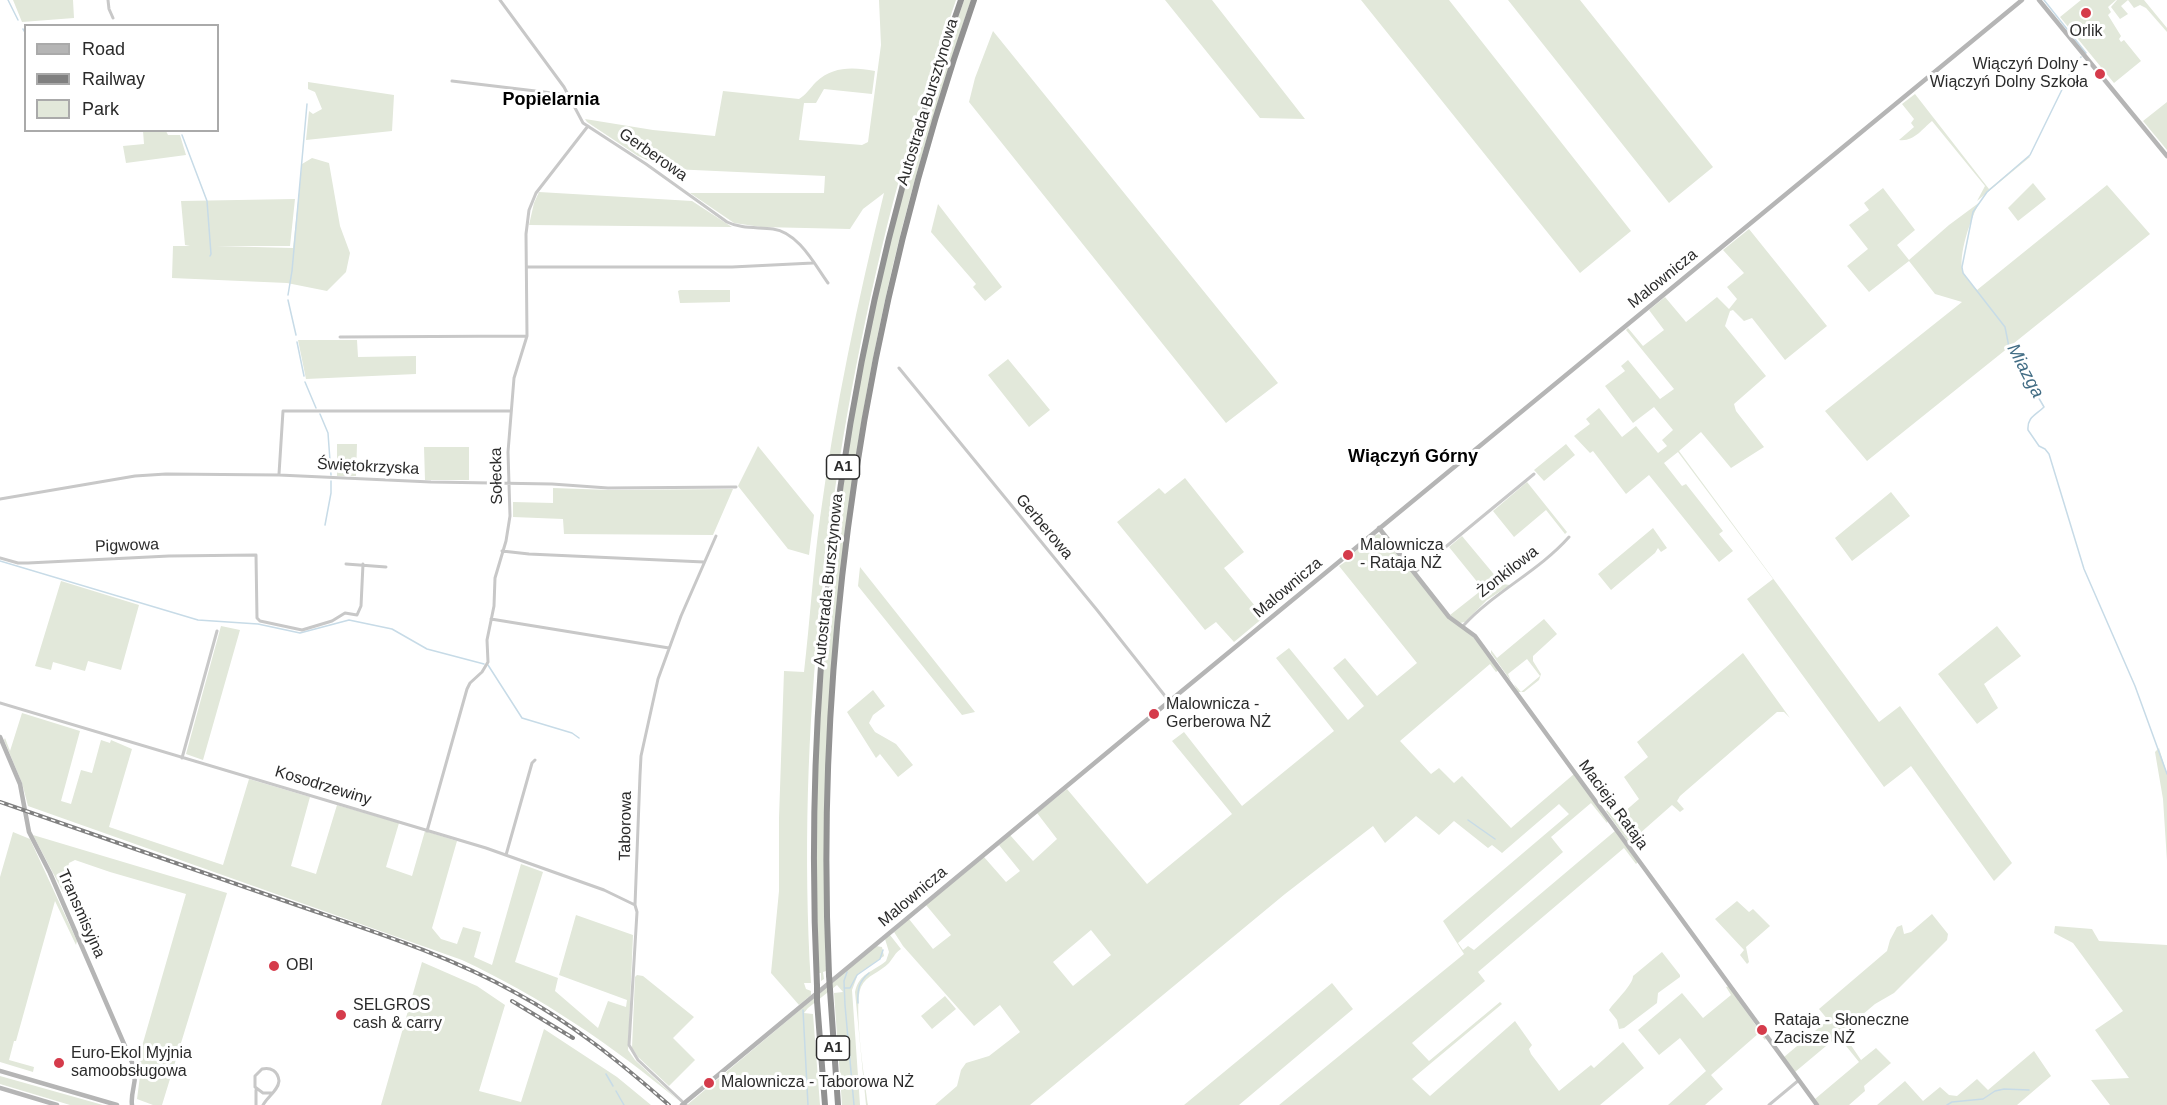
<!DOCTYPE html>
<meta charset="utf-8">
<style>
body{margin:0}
#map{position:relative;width:2167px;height:1105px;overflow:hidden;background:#fff;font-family:Arial,sans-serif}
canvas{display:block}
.legend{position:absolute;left:24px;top:24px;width:195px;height:108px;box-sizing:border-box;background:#fff;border:2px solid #aaa;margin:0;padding:8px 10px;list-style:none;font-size:18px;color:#2b2b2b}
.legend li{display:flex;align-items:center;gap:12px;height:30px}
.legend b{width:30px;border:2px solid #aaa}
</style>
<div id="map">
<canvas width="2167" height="1105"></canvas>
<ul class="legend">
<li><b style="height:8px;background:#b5b5b5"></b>Road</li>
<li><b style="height:8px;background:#808080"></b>Railway</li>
<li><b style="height:16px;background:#e2e8da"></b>Park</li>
</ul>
</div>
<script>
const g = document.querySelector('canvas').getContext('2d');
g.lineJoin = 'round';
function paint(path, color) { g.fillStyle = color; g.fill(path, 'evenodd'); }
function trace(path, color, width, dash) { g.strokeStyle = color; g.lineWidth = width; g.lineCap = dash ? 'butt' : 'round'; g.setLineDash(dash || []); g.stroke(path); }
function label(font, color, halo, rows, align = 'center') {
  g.font = font + ' Arial,sans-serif'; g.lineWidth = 6; g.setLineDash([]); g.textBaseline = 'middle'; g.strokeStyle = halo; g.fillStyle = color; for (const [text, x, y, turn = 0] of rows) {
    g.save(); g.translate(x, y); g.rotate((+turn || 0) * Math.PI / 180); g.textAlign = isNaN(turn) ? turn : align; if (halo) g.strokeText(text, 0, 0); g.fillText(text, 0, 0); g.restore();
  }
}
paint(new Path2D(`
 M13,0H73L74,18L22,22Z
 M879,0H956C931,74 906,149 887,226C827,471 796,730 811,983H804L806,989L811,991V995L799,1005L771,973L779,891V818L784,671L804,672C810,621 813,569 820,518C835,408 858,300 884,193L863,209L850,229L761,227L734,223L690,193H824L825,176L672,169V162H652L638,156L587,122L585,119L653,130L715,136L723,91L799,99C806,95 810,88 816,82C833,66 853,67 875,71L872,94L824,89L816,103H804L799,140L862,145L868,142L881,45Z
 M964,0H971C937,100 906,202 884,305C836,525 819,747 826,971L823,972L824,979L821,981V973H818C817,930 816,887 816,844C816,753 823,661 832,571C848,418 880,265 925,118C937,79 951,39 964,0Z
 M1165,0H1212L1305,119L1260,118Z
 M1361,0H1449L1631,231L1580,273Z
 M1508,0H1580L1713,167L1669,203Z
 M2081,0H2116L2108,7L2111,12L2108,15L2121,36L2119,39L2121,42L2124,40L2141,61L2114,83L2060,17Z
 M2117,0H2144L2167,28V32L2146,8L2140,5L2134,8L2128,0L2121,6L2128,14L2120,19L2111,7Z
 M993,31L1278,383L1226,423L969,102L975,78Z
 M308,82L394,95L392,131L306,140L309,111L313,114L322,109L315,92L308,89Z
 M1915,94L1989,189L2029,156L2030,157L1977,201L1985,186L1932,121C1922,129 1914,142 1899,140L1914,127L1911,123L1914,119L1902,104Z
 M2167,102V150L2143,121Z
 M143,131H166L168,135H180L186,155L126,163L123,146L144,144Z
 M312,158L329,163L340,226L350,253L346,272L327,291L287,283L172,278L173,246H190L185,245L181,201L295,199L290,246H216L293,248L302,164Z
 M2033,183L2046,199L2018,221L2008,208Z
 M2107,185L2150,234L1867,461L1825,411L1962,302L1935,294L1909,261L1869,292L1847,266L1868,249L1849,225L1869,210L1864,203L1883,188L1915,230L1897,245L1909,260L1949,225L1980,202C1972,214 1957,257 1963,271C1965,278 1972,285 1977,290Z
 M539,192L692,201L732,227L529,225L534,203Z
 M938,204L1002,287L985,301L973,287L976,284L931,232Z
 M1749,229L1827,326L1785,360L1752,318L1744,321L1733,310L1730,311L1725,326L1766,376L1734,404L1736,411L1764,447L1731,468L1701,432L1679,451L1879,722L1900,706L2012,863L1994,881L1911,766L1884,787L1747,599L1773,579L1678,452L1664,463L1682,486L1686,484L1723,531L1719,534L1733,551L1719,562L1649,475L1626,494L1593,451L1590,453L1574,436L1590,424L1586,419L1599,408L1622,437L1636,426L1658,453L1667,446L1662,440L1673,430L1654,407L1633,423L1605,386L1625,371L1621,366L1628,360L1660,399L1674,389L1626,330L1628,328L1643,346L1664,330L1649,310L1665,297L1686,322L1717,297L1729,309L1737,299L1727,287L1744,273L1723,250Z
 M730,290V302L680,303L678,291L680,290Z
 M298,340H357L358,357L416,356V374L306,379Z
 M1008,359L1050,410L1029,427L988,375Z
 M337,444H357L356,476H337Z
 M1566,444L1575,455L1544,481L1534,470Z
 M758,446L814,515L809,555L788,549L738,486Z
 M424,447H469V480H425Z
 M1185,478L1244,552L1224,568L1264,617L1234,642L1216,622L1205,630L1117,522L1159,488L1165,494Z
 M1527,482L1567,532L1565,534L1546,510L1514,537L1493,511Z
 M553,488L610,490L733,489L713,535L564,534L563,519L513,517V502L553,503Z
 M1891,492L1910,516L1852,561L1835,538Z
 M1653,528L1667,548L1661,552L1658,548L1655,553L1611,590L1598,574Z
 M1379,534L1386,540L1442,611L1474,638L1499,670L1496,672L1490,664L1400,741L1431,774L1439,768L1454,783L1462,776L1511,828L1574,774L1608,820L1607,823L1591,803L1551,837L1563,852L1458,943L1463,950L1468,946L1474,950L1615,831L1638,862L1636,864L1624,848L1478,972L1485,981L1412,1043L1429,1061L1500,1002L1502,1004L1412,1079L1430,1096L1515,1021L1532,1045L1529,1049L1531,1054L1559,1091L1591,1065L1594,1068L1623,1042L1644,1068L1600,1105H1279L1464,954L1443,921L1569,814L1559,804L1502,853L1492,845L1488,848L1454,821L1439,835L1416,816L1385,843L1373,826L1285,894L1030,1105H935L957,1086L961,1070L966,1063L989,1056L1020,1032L1000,1005L974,1026L903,946L894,932L909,919L933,949L951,935L926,905L984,857L1006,882L1020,871L999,845L1010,835L1033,861L1057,839L1037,813L1067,789L1147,884L1232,814L1172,741L1184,732L1242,806L1334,731L1276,658L1289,648L1348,720L1364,706L1333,668L1345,658L1377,696L1417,663L1339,566L1351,558V555L1373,536ZM1091,930L1111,955L1073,986L1053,962Z
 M1462,536L1502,584L1510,585L1487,600L1465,622L1460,623L1450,615L1483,589L1449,547Z
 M860,567L975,712L962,715L858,586Z
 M61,581L139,605L121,670L88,661L85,671L53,662L51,670L35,666Z
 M1544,619L1557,634L1533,656V661L1541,674L1539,680L1524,692H1518L1514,684L1521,692L1540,676L1527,659L1508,674L1511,681L1491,653V650L1497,658Z
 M221,626L240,630L203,760L186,754Z
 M1997,626L2021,656L1984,684L1998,708L1977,724L1938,674Z
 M1743,653L1790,718L1784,712H1777L1680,796L1677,801L1684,809L1680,812L1672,805L1630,842L1633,849L1606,811L1607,810L1615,820L1639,799L1624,777L1648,757L1637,742Z
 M873,690L885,706L873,715L869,723L875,732L896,744L913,765L898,777L880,754L876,758L847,712Z
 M22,713L80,731L61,801L71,804L81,770L92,773L101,740L110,743L111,740L132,749L109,827L223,865L249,779L310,797L291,866L316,874L337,805L399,823L386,867L412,876L425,831L457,841L432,928L441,939L457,944L463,927L481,932L474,957L492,965L521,864L543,872L515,962L558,978L555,991L598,1028L608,1001L626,1007L627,1000L559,975L576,915L633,935L628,1050L635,1060L679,1101C612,1045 541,997 462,960L28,806L22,783L4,740L5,738L10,751Z
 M2159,748L2167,774V861L2163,799L2155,752Z
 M13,832L30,839L77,941L76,945L55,901L16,1041H14L9,1060L34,1067L33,1072L0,1062V877Z
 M33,835L227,893L162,1105H153L137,1099L140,1076L135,1062L138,1060L186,894L110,872L75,860L69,863L63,892Z
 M1737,901L1749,912L1753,909L1770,926L1746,947L1749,962L1747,964L1740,955L1744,950L1715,919Z
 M1932,914L1948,934L1947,940L1894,993L1875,1004L1842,1032L1861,1060L1876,1048L1891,1063L1864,1086L1865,1091L1849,1105H1819L1815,1099L1859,1062L1838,1036L1795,1072L1784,1057L1828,1020L1819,1009L1887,951L1890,940L1897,927L1902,925L1904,934L1911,932Z
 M2055,926L2092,929L2099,941L2167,945V1105H2110L2091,1080L2129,1078L2095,1030L2123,1011L2073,943L2054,933Z
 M890,935L901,949C895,953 894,957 889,963C881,972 866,975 861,987C853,1006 865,1081 868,1105H866L855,992C859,973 873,972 886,961L889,952L885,939Z
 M876,946L882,947L884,956L858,974L852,990L860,1105H842L834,993L843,992L837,985L808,1008L804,1013L813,1014L820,1105H687Z
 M1662,952L1680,975V977L1658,993L1657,1003L1624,1028L1619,1029L1617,1020L1609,1010C1615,1001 1633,985 1633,976Z
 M422,962L477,986L505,1005L479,1091L521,1102L544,1029L617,1077L651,1105H381Z
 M637,975L643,976L694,1017L673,1038L695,1060L669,1086L638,1057L632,1048L635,977Z
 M1332,983L1353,1009L1239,1105H1184Z
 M1729,986L1759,1030L1766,1038L1765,1040L1759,1033L1711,1075L1723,1089L1705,1105H1668L1706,1071L1680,1038L1659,1055L1638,1030L1682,993L1703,1018L1731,995L1726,987Z
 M945,996L956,1009L932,1029L921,1016Z
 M2034,1051L2051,1076L2017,1105H1877L1905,1081L1923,1101L1940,1087L1949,1095L1957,1096L1977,1079L1988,1090Z
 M0,1076L103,1105H70L0,1084Z`), '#e2e8da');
trace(new Path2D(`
 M8,0L18,20
 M2044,0L2086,53
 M23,29L26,34
 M2081,57L2074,65L2030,155L1987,192L1973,212L1962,267L1963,273L2005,327L2009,347L2044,407C2036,415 2027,417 2028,430L2039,446L2045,449L2049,454L2084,569L2135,686L2167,774
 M182,135L207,201L211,254L210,256
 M288,295L292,271L307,104
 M288,300L296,335
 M297,342L304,376
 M305,382L316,408
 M320,414L328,433L331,475
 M325,525L331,493V481
 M0,561L198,620L258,624L300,633L349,620L392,629L427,649L484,664
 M488,665L522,718L572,733L579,738
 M1468,820L1495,839
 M847,972L844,981L845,1005L854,1105
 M844,988H850L857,975L880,959L883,950
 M858,1003C857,990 859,981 869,973
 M803,1010L808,1105
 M606,1074L613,1086
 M616,1091L624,1105
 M1947,1105L1952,1102L1983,1099L1995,1091L2004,1089L2029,1090`), '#c7dbe7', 1.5);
trace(new Path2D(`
 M108,0L109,9L113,18
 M500,0L564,87L583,123L646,164L727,222C741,229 757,227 773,229C798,232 815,265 828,283
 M452,81L569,95
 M527,267H732L813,263
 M340,337L527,336
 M899,368L1097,610L1169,701
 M279,474L283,411H511
 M0,499L135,476L166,474L279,475L431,482L552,484L608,488L736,487
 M502,551L529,554L704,562
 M0,558L18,563H28L169,556L256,555L257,618L260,621L302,630L332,621L345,613L357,615L361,606L363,564
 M346,564L386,567
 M1414,573L1534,474
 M491,619L669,648
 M1463,626C1494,592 1539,571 1569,537
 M0,703L486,848L604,890L635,905
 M182,758L217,631
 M427,831L467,689L470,683L482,672L488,662L487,640L494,606L495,578L506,541L510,516L508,452L514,378L527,336L526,234L529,210L536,193L588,126
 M506,855L532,763L535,760
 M256,1105V1090
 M263,1105C268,1096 278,1091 279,1081C278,1071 271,1067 262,1069L255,1076V1087L263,1093H272
 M686,1105L638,1060L629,1045L637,912L635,905L640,775L641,756L658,679L681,616L716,536
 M1769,1105L1799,1080`), '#c8c8c8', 3);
trace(new Path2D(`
 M2039,0L2167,156
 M1379,528L1449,617L1475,636L1817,1105
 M0,737L20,784L29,832L50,873L134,1067C138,1081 130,1092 132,1105
 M0,1071L117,1105
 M0,1088L57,1105
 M682,1105L1132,732L2022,0`), '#b5b5b5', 4.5);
trace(new Path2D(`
 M829,975C814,644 864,313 974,0
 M817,986C801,652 848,315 961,0
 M830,990L838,1105
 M817,1001L825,1105`), '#929292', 6);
const rail = new Path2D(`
 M0,802C96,835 192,869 288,902C365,929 444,953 516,993C572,1023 621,1063 669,1105
 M512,1001L573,1038`);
trace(rail, '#808080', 4);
trace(rail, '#fff', 1.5, [4.5]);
trace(new Path2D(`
 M829,975L830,990
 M817,986V1001`), '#929292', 6);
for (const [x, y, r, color] of [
 [2086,13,6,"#d53b4b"],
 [2100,74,6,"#d53b4b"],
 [1348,555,6,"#d53b4b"],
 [1154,714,6,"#d53b4b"],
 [274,966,6,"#d53b4b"],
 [341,1015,6,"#d53b4b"],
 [1762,1030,6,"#d53b4b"],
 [59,1063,6,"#d53b4b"],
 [709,1083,6,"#d53b4b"]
]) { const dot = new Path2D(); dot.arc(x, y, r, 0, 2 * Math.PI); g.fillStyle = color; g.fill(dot); trace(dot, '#fff', 2); }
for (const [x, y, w] of [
 [843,467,33],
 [833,1048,33]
]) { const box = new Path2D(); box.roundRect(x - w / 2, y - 12, w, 24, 4.5); g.fillStyle = '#fff'; g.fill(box); trace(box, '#2b2b2b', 1.5); }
label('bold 15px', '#2b2b2b', null, [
 ["A1",843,467],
 ["A1",833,1048]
]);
label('16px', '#2b2b2b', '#fff', [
 ["Orlik",2086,32,"center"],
 ["Wiączyń Dolny -",2088,65,"right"],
 ["Wiączyń Dolny Szkoła",2088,83,"right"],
 ["Malownicza",1360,546],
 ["- Rataja NŻ",1360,564],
 ["Malownicza -",1166,705],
 ["Gerberowa NŻ",1166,723],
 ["OBI",286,966],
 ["SELGROS",353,1006],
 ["cash & carry",353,1024],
 ["Rataja - Słoneczne",1774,1021],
 ["Zacisze NŻ",1774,1039],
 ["Euro-Ekol Myjnia",71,1054],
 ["samoobsługowa",71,1072],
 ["Malownicza - Taborowa NŻ",721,1083]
], 'left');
label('16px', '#2b2b2b', '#fff', [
 ["Autostrada Bursztynowa",928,102,-73],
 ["Gerberowa",653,155,35],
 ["Malownicza",1663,279,-39],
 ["Świętokrzyska",368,467,3],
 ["Sołecka",497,476,-91],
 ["Gerberowa",1044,527,50],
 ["Pigwowa",127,546,-2],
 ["Żonkilowa",1508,572,-38],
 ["Autostrada Bursztynowa",829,580,-84],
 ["Malownicza",1288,588,-40],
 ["Kosodrzewiny",323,786,17],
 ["Macieja Rataja",1613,805,54],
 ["Taborowa",626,826,-89],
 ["Malownicza",913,897,-40],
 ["Transmisyjna",81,914,66]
]);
label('bold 18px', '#000', '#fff', [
 ["Popielarnia",551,100],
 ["Wiączyń Górny",1413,457]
]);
label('italic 18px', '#426d85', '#fff', [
 ["Miazga",2025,371,62]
]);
</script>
